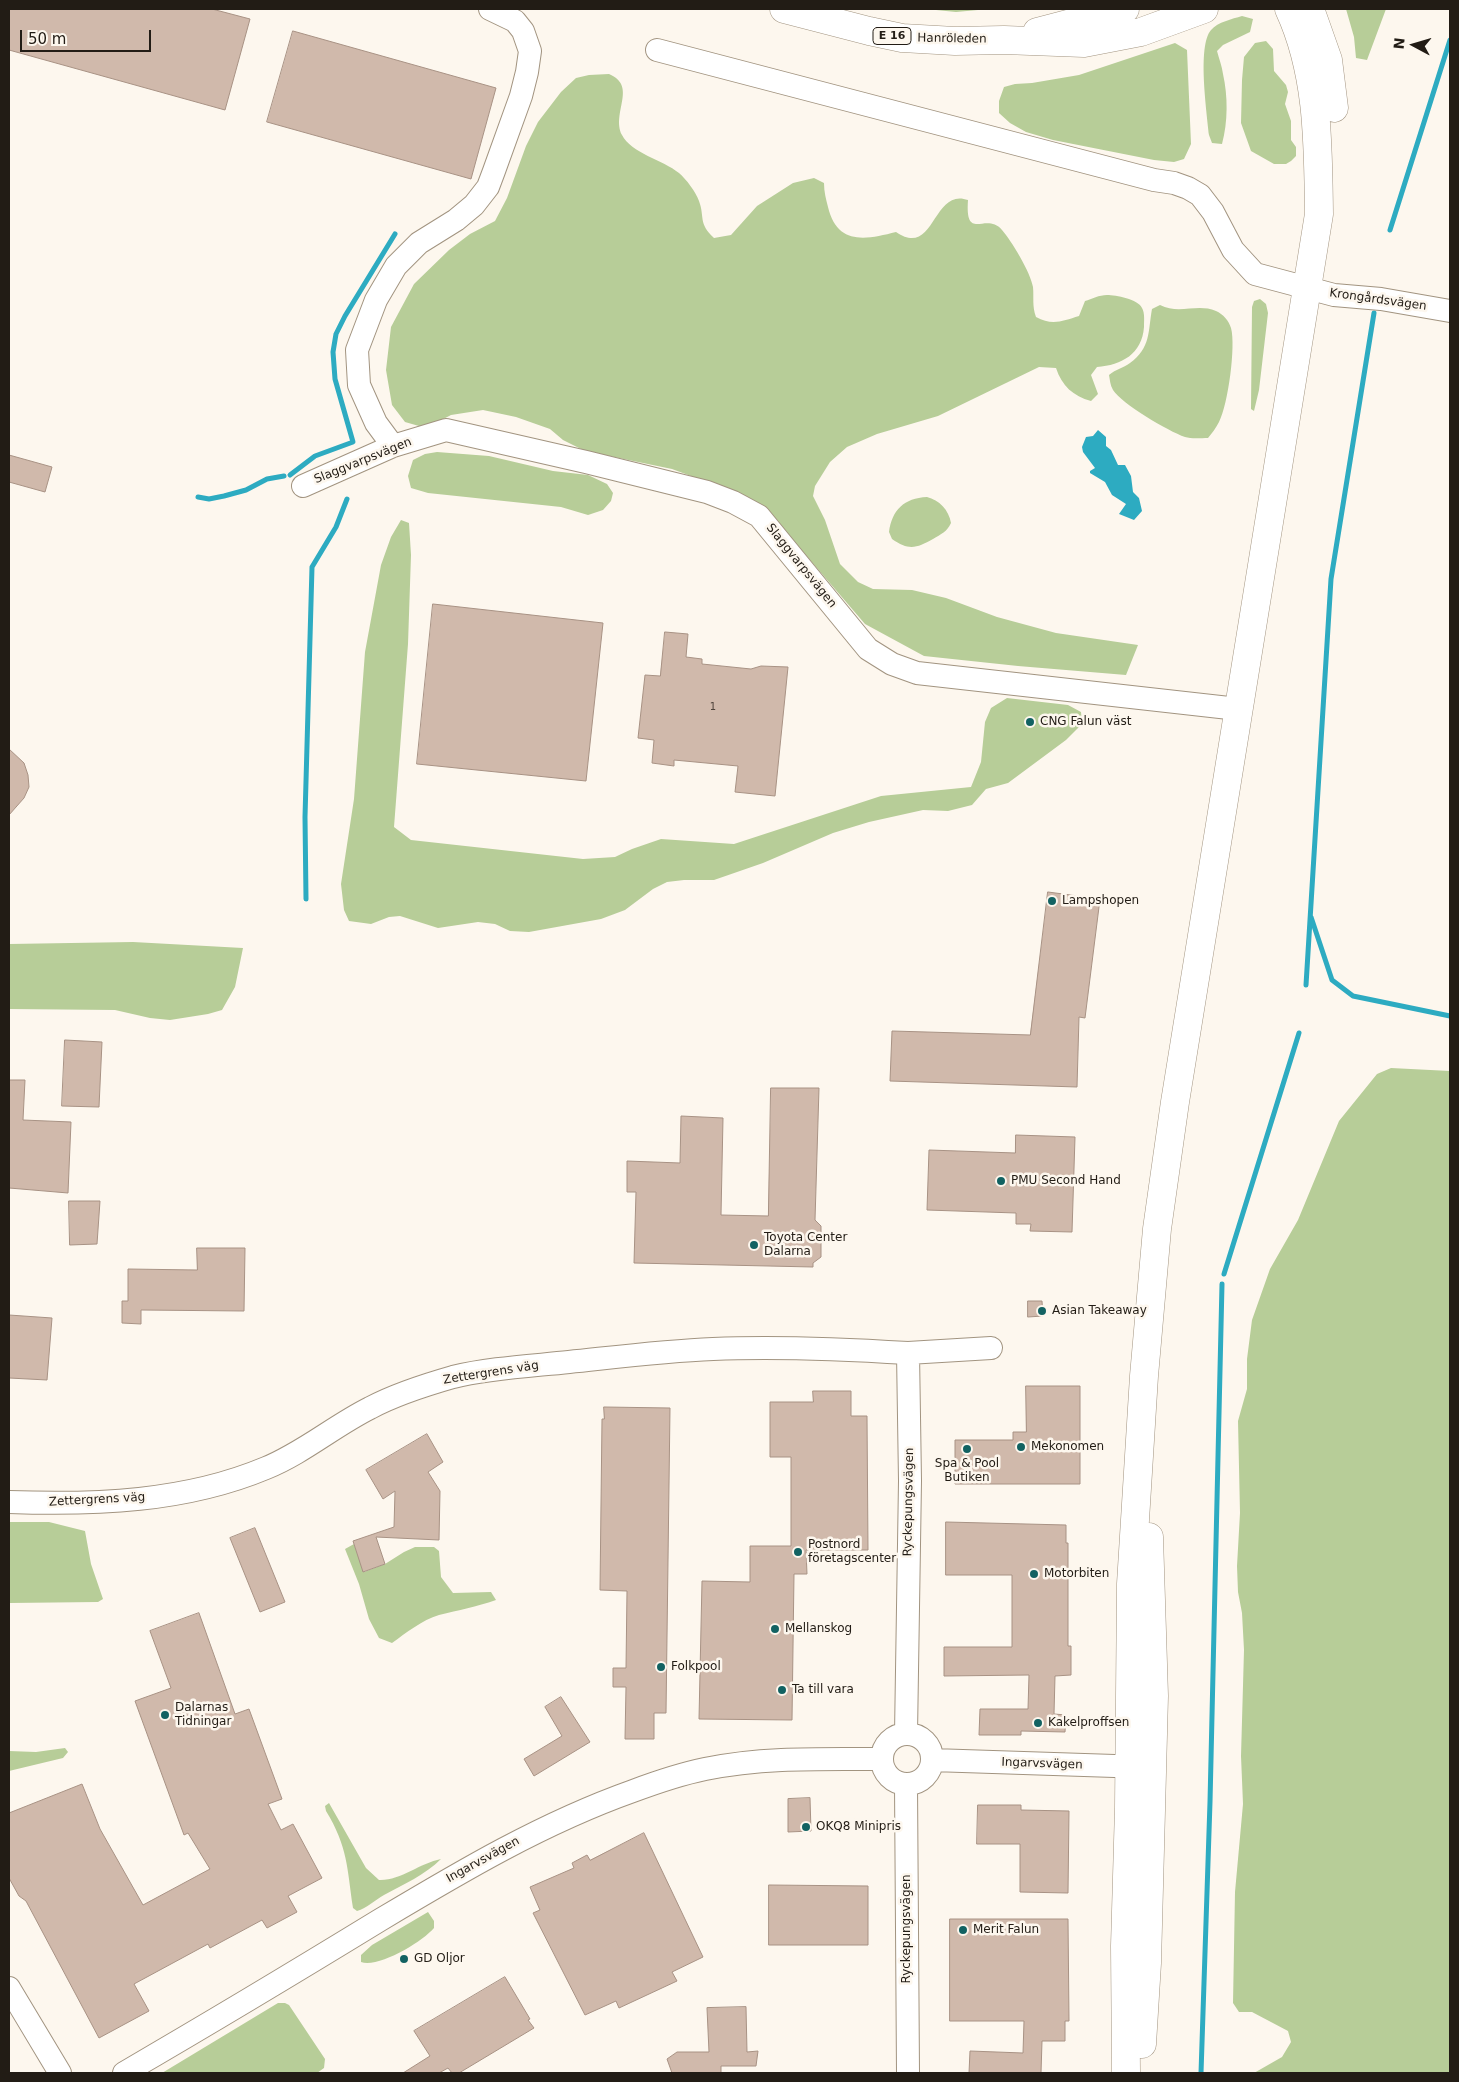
<!DOCTYPE html>
<meta charset="utf-8">
<style>
body{margin:0}
#map{position:relative;width:1459px;height:2082px;overflow:hidden;background:#fdf7ee;font-family:"DejaVu Sans",sans-serif}
canvas{display:block}
.frame{position:absolute;inset:0;border:10px solid #221c15;pointer-events:none}
.north{position:absolute;left:1389px;top:20px;width:50px;height:50px;-webkit-text-stroke:4px #fdf7ee;paint-order:stroke;rotate:276deg;font-size:14px;font-weight:700;line-height:20px;text-align:center;color:#221c15}
.north::after{content:'';display:block;margin:auto;width:18px;height:22px;background:#221c15;clip-path:polygon(50% 0,100% 100%,50% 72%,0 100%)}
.scale{position:absolute;left:20px;top:30px;width:131px;height:22px;box-sizing:border-box;border:2px solid #221c15;border-top:0;padding-left:6px;font-size:15px;line-height:18px;white-space:nowrap;color:#221c15;-webkit-text-stroke:4px #fdf7ee;paint-order:stroke}
</style>
<div id="map">
<canvas width="1459" height="2082"></canvas>
<div class="frame"></div>
<div class="north">N</div>
<div class="scale">50 m</div>
</div>
<script>
const g = document.querySelector('canvas').getContext('2d');
g.lineJoin = 'round';
function paint(path, color) { g.fillStyle = color; g.fill(path, 'evenodd'); }
function trace(path, color, width, dash) { g.strokeStyle = color; g.lineWidth = width; g.lineCap = dash ? 'butt' : 'round'; g.setLineDash(dash || []); g.stroke(path); }
function label(font, color, halo, rows, align = 'center') {
  g.font = font + ' "DejaVu Sans",sans-serif'; g.lineWidth = 5; g.setLineDash([]); g.textBaseline = 'middle'; g.strokeStyle = halo; g.fillStyle = color; for (const [text, x, y, turn = 0] of rows) {
    g.save(); g.translate(x, y); g.rotate((+turn || 0) * Math.PI / 180); g.textAlign = isNaN(turn) ? turn : align; if (halo) g.strokeText(text, 0, 0); g.fillText(text, 0, 0); g.restore();
  }
}
paint(new Path2D(`
 M926,9H989L956,12Z
 M1346,9H1386L1367,60L1356,58L1354,37Z
 M1242,16L1253,19L1250,32L1223,45L1217,51C1219,59 1222,66 1223,74C1228,96 1228,122 1222,144L1212,143L1209,135C1207,113 1197,46 1211,30C1218,22 1232,19 1242,16Z
 M1266,41L1273,49L1274,71L1286,85L1288,92L1285,104L1291,121V140L1296,147V156L1291,161L1286,164H1274L1251,151L1241,123L1242,80L1244,57L1255,43Z
 M1175,43L1187,50L1191,144L1184,159L1174,162L1154,160L1053,140L1026,132L1010,123L999,113V101L1004,87L1015,84L1032,83L1079,75Z
 M609,74C638,86 611,113 622,135C631,153 663,160 679,173C686,179 696,192 699,201C705,217 698,223 714,238L731,235L757,206L793,183L814,178L824,183C824,192 826,199 828,207C837,245 865,240 896,232C935,259 932,187 968,200C965,243 986,211 1002,230C1011,240 1031,273 1033,287C1034,298 1032,306 1036,317C1052,326 1063,321 1079,316L1085,301C1092,299 1099,295 1107,295C1116,295 1138,299 1142,308C1145,313 1144,321 1144,327C1142,354 1122,365 1097,367L1091,375L1098,394L1091,401C1073,396 1062,386 1056,368L1039,367L938,416L877,434L847,447L830,462L815,486L813,496L825,520L840,564L858,582L873,589L912,590L946,598L997,617L1056,633L1138,645L1126,675L1018,666L924,656L865,624L767,510L745,496L672,469L585,451L563,440L550,429L516,417L483,410L451,415L426,428L405,422L392,405L386,370L391,327L414,284L449,250L470,234L495,221L507,198L526,146L538,122L561,92L576,78L589,75Z
 M1260,299L1266,304L1268,313L1259,390L1254,411L1251,409L1252,307L1254,301Z
 M1160,305C1179,315 1197,303 1216,311C1223,314 1229,321 1231,328C1236,346 1228,405 1219,422C1216,428 1212,433 1208,438C1201,438 1191,439 1185,437C1168,431 1122,404 1113,390C1110,385 1110,380 1109,375C1116,369 1123,368 1130,363C1151,348 1148,331 1152,309Z
 M437,452L489,456L553,471L588,475L607,484L613,493L611,501L603,510L588,515L561,507L428,493L411,488L408,476L413,460L425,454Z
 M927,497C939,500 949,510 951,523C947,532 941,534 933,539C917,548 909,551 892,539L889,532C892,510 904,498 927,497Z
 M401,520L409,523L411,555L408,644L394,827L411,840L583,859L615,857L632,849L661,839L734,844L881,796L971,787L981,762L985,722L991,708L1007,698L1068,705L1081,712L1082,724L1066,740L1008,783L986,789L972,805L948,811L923,810L869,822L833,833L763,863L714,880H684L667,882L653,889L625,910L601,919L529,932L510,931L495,924L478,922L438,928L400,916L389,917L371,924L349,921L344,910L341,884L354,799L365,652L381,565L391,537Z
 M133,942L243,948L235,987L222,1010L208,1014L170,1020L150,1018L115,1010L9,1009V944Z
 M1391,1068L1450,1071V2073H1254L1282,2057L1291,2042L1288,2031L1252,2012H1239L1233,2003L1235,1892L1243,1804L1241,1756L1244,1650L1242,1613L1238,1592L1237,1566L1240,1513L1238,1421L1247,1389V1359L1252,1320L1270,1269L1298,1220L1339,1121L1377,1074Z
 M9,1522H49L85,1531L91,1564L103,1599L98,1602L9,1603Z
 M354,1544L364,1572L385,1564L404,1552L415,1547H434L439,1551L441,1577L453,1593L491,1592L496,1600C476,1607 459,1610 439,1615C422,1620 406,1633 392,1643L379,1638L369,1619L359,1584L345,1549Z
 M65,1748L68,1752L63,1758L9,1771V1751L36,1752Z
 M329,1803L366,1868L379,1880C400,1881 420,1863 441,1859C425,1875 404,1884 384,1895C375,1900 367,1908 357,1911L353,1908C347,1868 348,1847 326,1811L325,1806Z
 M428,1912L434,1921V1928C422,1942 379,1968 361,1962V1955L372,1945Z
 M278,2003H285L289,2005L325,2059L324,2068L317,2073H162Z`), '#b7cd98');
paint(new Path2D(`
 M1098,430L1106,437V446L1111,450L1118,465H1125L1131,476L1133,492L1139,498L1142,511L1134,520L1119,514L1126,504L1112,495L1105,482L1090,473V471L1095,468L1083,452L1082,447L1086,437L1093,436Z`), '#2dabc1');
trace(new Path2D(`
 M1390,230L1450,40
 M290,475L315,456L353,442L335,379L333,352L336,334L345,316L395,234
 M198,497L209,499L224,496L246,490L267,479L284,476
 M306,899L305,817L312,567L336,527L347,499
 M1311,917L1332,980L1353,996L1450,1016
 M1306,985L1331,579L1374,313
 M1224,1274L1299,1033
 M1201,2073L1210,1802L1222,1284`), '#2dabc1', 5);
const building = new Path2D(`
 M9,9H212L250,19L225,110L9,50Z
 M293,31L496,88L471,179L267,122Z
 M9,455L52,467L45,492L9,482Z
 M433,604L603,623L586,781L417,764Z
 M665,632L688,634L686,657L702,659V664L751,669L761,666L788,667L775,796L735,792L738,766L674,760V766L652,763L654,740L638,738L645,675L660,676Z
 M9,749L24,763L28,775L29,787L24,798L9,815Z
 M1048,892L1100,899L1085,1018L1079,1017L1077,1087L890,1081L892,1031L1030,1035Z
 M65,1040L102,1042L99,1107L62,1106Z
 M9,1080H25L23,1120L71,1122L68,1193L9,1188Z
 M771,1088H819L815,1220L821,1226V1257L813,1263V1267L634,1263L636,1192H627V1161L680,1163L681,1116L723,1118L721,1215L768,1216Z
 M1016,1135L1075,1137L1072,1232L1030,1231L1031,1224H1016V1213L927,1210L929,1150L1015,1153Z
 M69,1201H100L97,1244L70,1245Z
 M197,1248H245L244,1311L141,1310V1324L122,1323V1301H128V1269L197,1270Z
 M1028,1301H1042L1043,1316L1028,1317Z
 M9,1315L52,1318L47,1380L9,1378Z
 M1026,1386H1080V1484H955V1440H1013V1432H1026Z
 M813,1391H851V1416H867L868,1550H806L807,1574H794L792,1720L699,1719L702,1581L750,1582V1546H791V1457H770V1402H813Z
 M604,1407L670,1408L666,1713H654V1739H625L626,1687H613V1668H626L627,1591L600,1590L602,1419H604Z
 M427,1434L443,1462L428,1472L440,1491L439,1540L376,1537L385,1564L363,1572L353,1541L394,1527L395,1491L383,1499L366,1470Z
 M946,1522L1066,1525V1543H1068V1646H1071V1675L1055,1676L1054,1714L1066,1715L1065,1732L1021,1731V1735H979L980,1709H1028L1029,1675L944,1676V1647H1012V1575H946Z
 M255,1528L285,1602L260,1612L230,1538Z
 M199,1613L235,1714L249,1709L282,1799L268,1804L281,1830L293,1824L322,1878L288,1896L297,1912L267,1928L262,1920L210,1948L208,1944L134,1984L149,2011L99,2038L26,1901L19,1896L9,1878V1813L82,1784L100,1829L143,1905L210,1869L188,1833L184,1835L135,1701L171,1688L150,1631Z
 M561,1697L590,1742L534,1776L524,1759L562,1736L545,1707Z
 M810,1798L811,1831L788,1832V1799Z
 M978,1805H1021V1810L1069,1811L1068,1893L1020,1892V1844H977Z
 M644,1833L703,1957L672,1972L677,1981L619,2008L616,2001L585,2015L533,1913L540,1910L530,1887L574,1868L572,1863L587,1855L590,1860Z
 M769,1885L868,1886V1945H769Z
 M950,1919H1068L1069,2021H1065V2041H1042L1041,2073H969L970,2051L1023,2053L1024,2021H950Z
 M505,1977L530,2019L528,2020L534,2028L459,2073H452L448,2068L439,2073H403L430,2056L414,2031Z
 M746,2007L747,2052L758,2051L756,2066H721V2073H672L667,2059L677,2052H709L707,2008Z`);
paint(building, '#d0b9ab');
trace(building, '#a89284', 1);
const minor = new Path2D(`
 M657,50L1154,180L1174,183L1188,188L1200,195L1213,212L1233,250L1255,274L1334,295L1381,299L1450,311
 M393,446L376,423L359,385L357,350L376,300L396,266L419,243L456,220L474,205L488,187L494,171L521,96L527,72L530,51L523,31L515,21L490,9
 M303,486L393,446L446,430L586,462L707,492L733,502L759,516L868,649L892,664L917,673L1238,709
 M9,1502C95,1505 185,1502 266,1468C303,1453 334,1426 370,1408C396,1394 425,1385 453,1377C490,1368 531,1366 569,1362C617,1357 664,1351 713,1349C778,1346 843,1349 908,1353
 M882 1759a25 25 0 1 1 50 0a25 25 0 1 1-50 0Z
 M906,1734L910,1481L908,1353L991,1348
 M932,1760L1145,1767
 M906,1785L908,2073
 M9,1988L60,2073
 M124,2073C210,2023 295,1972 380,1920C462,1871 543,1823 633,1791C657,1782 681,1774 705,1769C763,1757 822,1759 881,1759`);
const major = new Path2D(`
 M1310,9L1328,60L1334,108
 M1142,2044L1147,1963L1154,1696L1149,1537
 M1126,2073L1125,1946L1129,1808L1131,1584L1144,1376L1157,1229L1175,1102L1319,214C1318,145 1319,74 1289,9`);
const highway = new Path2D(`
 M784,9L869,31L902,38L955,41L1004,40L1084,43L1141,32L1204,9
 M1037,32L1125,9`);
trace(minor, '#a29480', 24);
trace(major, '#a29480', 29);
trace(highway, '#a29480', 29);
trace(minor, '#fff', 22);
trace(major, '#fff', 28);
trace(highway, '#fff', 28);
for (const [x, y, r, color] of [
 [1030,722,5,"#126262"],
 [1052,901,5,"#126262"],
 [1001,1181,5,"#126262"],
 [754,1245,5,"#126262"],
 [1042,1311,5,"#126262"],
 [1021,1447,5,"#126262"],
 [967,1449,5,"#126262"],
 [798,1552,5,"#126262"],
 [1034,1574,5,"#126262"],
 [775,1629,5,"#126262"],
 [661,1667,5,"#126262"],
 [782,1690,5,"#126262"],
 [165,1715,5,"#126262"],
 [1038,1723,5,"#126262"],
 [806,1827,5,"#126262"],
 [963,1930,5,"#126262"],
 [404,1959,5,"#126262"]
]) { const dot = new Path2D(); dot.arc(x, y, r, 0, 2 * Math.PI); g.fillStyle = color; g.fill(dot); trace(dot, '#fdf7ee', 2); }
label('10px', '#4e433a', null, [
 ["1",713,707]
]);
for (const [x, y, w] of [
 [892,36,38]
]) { const box = new Path2D(); box.roundRect(x - w / 2, y - 8.5, w, 17, 4); g.fillStyle = '#fdf7ee'; g.fill(box); trace(box, '#221c15', 1); }
label('bold 11px', '#221c15', null, [
 ["E 16",892,36]
]);
label('12px', '#221c15', '#fdf7ee', [
 ["Hanröleden",952,39,1],
 ["Krongårdsvägen",1378,300,8],
 ["Slaggvarpsvägen",363,461,-22],
 ["Slaggvarpsvägen",801,566,51],
 ["Zettergrens väg",491,1373,-9],
 ["Zettergrens väg",97,1500,-3],
 ["Ryckepungsvägen",909,1502,-89],
 ["Ingarvsvägen",1042,1764,2],
 ["Ingarvsvägen",483,1860,-29],
 ["Ryckepungsvägen",907,1929,-90]
]);
label('12px', '#221c15', '#fdf7ee', [
 ["CNG Falun väst",1040,722],
 ["Lampshopen",1062,901],
 ["PMU Second Hand",1011,1181],
 ["Toyota Center",764,1238],
 ["Dalarna",764,1252],
 ["Asian Takeaway",1052,1311],
 ["Mekonomen",1031,1447],
 ["Spa & Pool",967,1464,"center"],
 ["Butiken",967,1478,"center"],
 ["Postnord",808,1545],
 ["företagscenter",808,1559],
 ["Motorbiten",1044,1574],
 ["Mellanskog",785,1629],
 ["Folkpool",671,1667],
 ["Ta till vara",792,1690],
 ["Dalarnas",175,1708],
 ["Tidningar",175,1722],
 ["Kakelproffsen",1048,1723],
 ["OKQ8 Minipris",816,1827],
 ["Merit Falun",973,1930],
 ["GD Oljor",414,1959]
], 'left');
</script>
